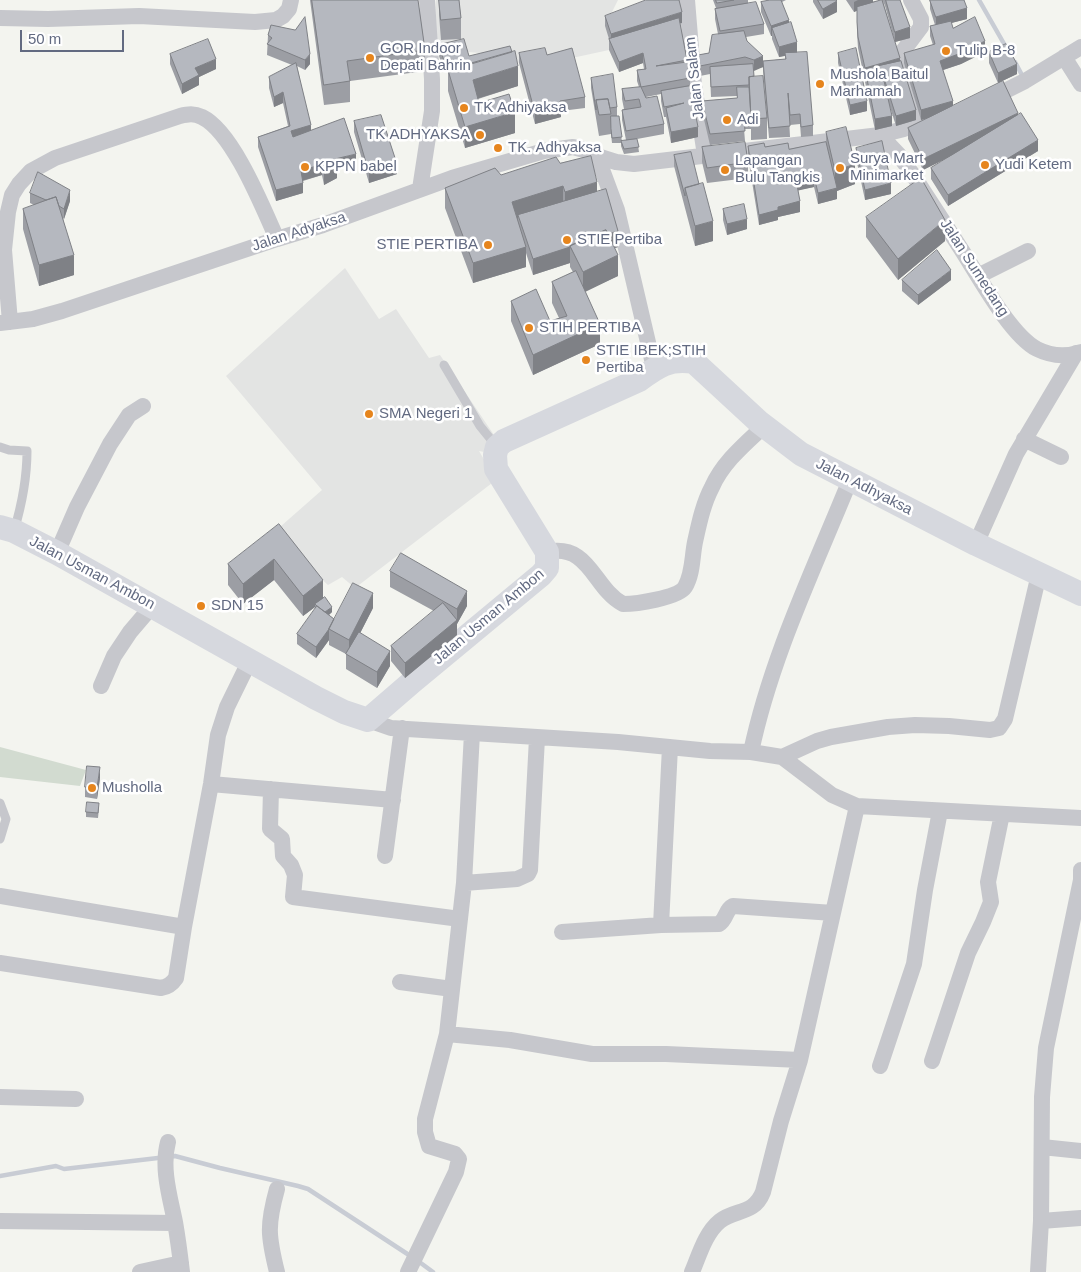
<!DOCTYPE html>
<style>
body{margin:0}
#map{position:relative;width:1081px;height:1272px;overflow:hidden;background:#f3f4ef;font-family:Helvetica,sans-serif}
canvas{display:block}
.scale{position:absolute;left:20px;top:30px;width:104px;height:22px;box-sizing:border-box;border:2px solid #626a81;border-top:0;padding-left:6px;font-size:15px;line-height:18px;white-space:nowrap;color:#626a81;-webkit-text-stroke:4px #fff;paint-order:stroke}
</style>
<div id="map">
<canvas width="1081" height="1272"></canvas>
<div class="scale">50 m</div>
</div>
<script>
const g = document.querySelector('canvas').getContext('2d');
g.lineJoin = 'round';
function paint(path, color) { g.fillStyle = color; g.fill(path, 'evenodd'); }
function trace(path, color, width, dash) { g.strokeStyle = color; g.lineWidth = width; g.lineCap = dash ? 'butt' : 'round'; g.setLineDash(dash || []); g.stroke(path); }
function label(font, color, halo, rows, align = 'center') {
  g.font = font + ' Helvetica,sans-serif'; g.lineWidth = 5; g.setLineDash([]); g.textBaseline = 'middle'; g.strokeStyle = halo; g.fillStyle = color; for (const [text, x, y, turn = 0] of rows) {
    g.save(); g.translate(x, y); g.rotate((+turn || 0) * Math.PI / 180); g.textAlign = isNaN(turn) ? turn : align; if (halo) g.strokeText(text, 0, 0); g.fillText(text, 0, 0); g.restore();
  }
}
paint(new Path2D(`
 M436,0H618L605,26L611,44L609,50L572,58H545L519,63L510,56L438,49L435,24Z
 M345,268L379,319L396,309L429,358L440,355L496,438L495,454L479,451L496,480L355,588L342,577L328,585L272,534L322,490L226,376Z`), '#e3e4e3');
paint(new Path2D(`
 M0,747L86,770L80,786L0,777Z`), '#d2dbd0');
trace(new Path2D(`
 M979,0L1007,49
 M1015,62L1023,77
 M0,1176L56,1166L64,1169L175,1156L220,1168L298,1186L308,1189L412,1257
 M418,1261L433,1272`), '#c8ccd4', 4.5);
trace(new Path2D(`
 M444,365L480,426L497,447
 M0,447L9,450L27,451C27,479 22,504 14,531
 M0,803L6,819L0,839`), '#c6c7cc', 9);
trace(new Path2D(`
 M687,0L694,85L705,155
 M911,0L921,19V27L903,51V61L919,124
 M0,18L48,19L139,16L255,22L276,20L283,16L289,9L291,0
 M1064,57L1081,84
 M987,100L1025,81L1081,47
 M880,135L904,129L929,121
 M597,156L617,210L654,368
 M420,189L432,111V79L427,0
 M978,276L1028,251
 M10,322L4,250L8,212L12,195L19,184L31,171L55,158L180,116C188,114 194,113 202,117C233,132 263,208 277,239
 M0,323L33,319L62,311L277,239L323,225L452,178L544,151L573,147L584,150L597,156L616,162L634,164L880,135L899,155L913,175C929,200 945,224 961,249C978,275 1010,335 1037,349C1051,356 1066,357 1081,352
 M1024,439L1061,457
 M976,544L1016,454L1076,353
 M547,552C590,543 593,588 623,604C636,604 678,598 685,587C693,574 692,556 695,542C699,524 703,504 712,487C723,462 745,444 764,426
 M57,553L77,507L110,444L129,415L143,406
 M101,686L114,656L130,632L153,605
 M368,720L391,728L618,742L710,751L751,752L782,757L832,795L857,806L1081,818
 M751,752C771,657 814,569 850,480
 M782,757L817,741L831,737L888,727L915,725L949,726L990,730L999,728L1005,719L1039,574
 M211,784L393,800
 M271,789L270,829L282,839L283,856L291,865L295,875L293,897L460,919
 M385,856L402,728
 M464,883L517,879L528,874L530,870L537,738
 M0,896L184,927
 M661,925L670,747
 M562,932L661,925L719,924C727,919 725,910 733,906L833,913
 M0,963L161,988C168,987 172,984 176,978L184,927L211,784L218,735L227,707L250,660
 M400,982L452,989
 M447,1034L510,1040L592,1054H666L800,1060
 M932,1061L968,953L983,922L991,902L988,882L1002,814
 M880,1066L914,964L925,890L940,811
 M0,1097L76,1099
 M168,1142C161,1168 170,1197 175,1222C178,1239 180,1255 182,1272
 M1042,1147L1081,1151
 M0,1221L175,1223
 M1041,1221L1081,1218
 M140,1272L181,1263
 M277,1272C268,1236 267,1225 277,1189
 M408,1272L456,1172L459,1159L455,1154L429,1146L425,1132V1119L447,1034L464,883L472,733
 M692,1272C699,1256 705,1233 720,1221C735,1209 754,1215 763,1192L781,1121L800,1060L857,806
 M1038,1272L1041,1221L1042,1097L1046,1048L1081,880V870`), '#c6c7cc', 16);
trace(new Path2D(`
 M0,527L14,531L57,553L316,698L344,712L368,720L412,682L541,575L547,568V552L496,469L495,455L497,447L504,441L639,380C658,366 669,358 694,362L759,422L801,454L976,544L1081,594`), '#d6d8de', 24);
paint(new Path2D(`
 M310,0H418L425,50V71L350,81V102L324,105Z
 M439,0H459L461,18V39L441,40L439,15Z
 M713,0H748V3L764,24V34L746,37L747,41L763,67L753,70L754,76L767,118V139L751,140V127V129H744L745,141L710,145L702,111V101L737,98V96L711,97L710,74L700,76L698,65V55L709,53L718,34L715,19V9L716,8Z
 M770,0H786L782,2L797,52L813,125V136L801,137L800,124L790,125L789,117L790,137L769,138L763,71V61L785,59V56L779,57L772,39V36H771L761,12V2Z
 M813,0H836L837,12L823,19L813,2Z
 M846,0H873V2L882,0H900L910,38L895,42L885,6L883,1L900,61L916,120L896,126L889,104L892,126L875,130L858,48L857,33V11L854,12Z
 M930,0H964L967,19L951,23L953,28L985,52L961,64L943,70L953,106L1018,115L1038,151L948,206L931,179V168L955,154L923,170L908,139V128L929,118L921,120L904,63V53L933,45L930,36V26L935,25L930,9Z
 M605,16L682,23H680L687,60L690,78V86L698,137L671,143L666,117H664L661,101V94L646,97L664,124V134L637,139L639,152L624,154L621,146V143H612L611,134L599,136L591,88V78L617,107V116L622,141L626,140L622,120V110L624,109L622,99V89L639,87L637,81V70L644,69L643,63L619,72L609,50V39L605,26Z
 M271,25L310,64L305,70L297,66L311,130L356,164L337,169V178L324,185L322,175L303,181V193L276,201L258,147V137L288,126L283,103L274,107L269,88V77L292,65L267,55L268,35Z
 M439,45L469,56L518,86L478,99L479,103L515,133L465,148L448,91V70L444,71L439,56Z
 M989,52L1017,74L998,83L989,63Z
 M519,53L547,55L585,97V108L561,111V117L535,124L519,63Z
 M838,53L867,111L850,115L838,63Z
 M170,54L216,69L199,77V85L182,94L170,64Z
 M354,121L397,174L369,183L354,132Z
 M826,132L855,184L837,191V199L818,204L814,187L798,190L800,212L778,217V220L759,225L748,157V146L765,147L789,149L826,142Z
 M702,147L748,162V178L707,183L702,162Z
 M856,148L891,194L865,200L856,158Z
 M674,155L713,241L695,246L685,208L674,166Z
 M560,163L597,192L618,247L615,248L618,276L585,291L600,344L533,375L511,321V301L550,321L559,318L552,303V282L573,272L570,267V263L533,275L526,253V267L473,283L445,208V188Z
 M30,193L70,201L64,219L63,218L74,275L39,286L23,229V209L34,205L30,203Z
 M723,209L747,229L727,235L723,220Z
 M866,217L945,241L898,280L866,237Z
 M902,280H951L918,305L902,291Z
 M279,524L332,612L329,615L334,619L373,608L360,633L390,666L377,688L346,669V654L329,645V640L316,658L297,644V634L315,609V607L303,616L274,580L243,604L228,585V564Z
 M390,571L467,606L457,624V635L405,678L391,661V646L434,611L390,587Z
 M100,778L97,799L85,797V787Z
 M99,808L98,818L86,817V812Z`), '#9c9ea4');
paint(new Path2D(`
 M858,0H873V2L854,12V2Z
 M837,1V12L823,19V9Z
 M967,8V19L936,27V17Z
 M682,12V23L611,44V34Z
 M789,20V30L772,28V36H771V26Z
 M910,27V38L895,42V32Z
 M985,41V52L961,64L940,71V61Z
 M797,42V53L779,57V47Z
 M643,53V63L619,72V62Z
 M310,54V64L305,70V60Z
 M763,56V67L754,71V60Z
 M900,58V69L865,70V68Z
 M216,59V69L199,77V85L182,94V84L195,68Z
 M451,59V70L444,71V61Z
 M1017,64V74L998,83V73Z
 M518,66V86L473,100V80Z
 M283,92V103L274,107V97Z
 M867,101V111L850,115V105Z
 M953,101V111L921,120V110Z
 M561,106V117L535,124V113Z
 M916,110V120L896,126V116Z
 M515,112V133L465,148V127Z
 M1018,113V123L923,170V159Z
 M892,116V126L875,130V119Z
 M311,125V136L291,141V131Z
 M698,127V137L671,143V132Z
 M1038,140V151L948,206V195Z
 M356,154V164L337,169V178L324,185V174L335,159Z
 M322,164V175L301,181V171Z
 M397,164V174L369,183V173Z
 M855,164V184L837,191V199L818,204V193L835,189V171Z
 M814,176V187L796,191V180Z
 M597,182V202L565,213V192Z
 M303,183V193L276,201V190Z
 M891,183V194L865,200V190Z
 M563,186V207L518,215V220L512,222V202Z
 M70,190V201L64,219V209Z
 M800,201V212L778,217V220L759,225V215L778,207Z
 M747,219V229L727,235V224Z
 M945,220V241L898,280V259Z
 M713,221V241L695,246V226Z
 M618,231V247L577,260L570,247Z
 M526,247V267L473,283V263Z
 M570,247V263L533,275V259Z
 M74,255V275L39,286V265Z
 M618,255V276L583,293V272Z
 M951,270V280L918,305V295Z
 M600,324V344L533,375V355Z
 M274,559V580L243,604V584Z
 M323,580V601L315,604V607L303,616V596Z
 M467,591V606L457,624V635L405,678V663L457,620V609Z
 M373,593V608L349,655V640Z
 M332,607V612L323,620V614Z
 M329,629V640L316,658V647Z
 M390,651V666L377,688V672Z
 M100,767V778L97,799V788Z`), '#7f8186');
const building = new Path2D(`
 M312,0H418L425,50L347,61L350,81L324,85Z
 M439,0H459L461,18L441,20Z
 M646,0H679L682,12L611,34L605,16Z
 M716,0H734L717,3Z
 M770,0H781L789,20L771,26L761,2Z
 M818,0H836L837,1L823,9Z
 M882,0L900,58L865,68L858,37L857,22V7Z
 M886,0H900L910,27L895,32Z
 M930,0H964L967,8L936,17Z
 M756,2L764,24L720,31L715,9Z
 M305,17L310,54L305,60L267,44L272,38L268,35L271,25L295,30Z
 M975,17L985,41L961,53L940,61L953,101L921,110L904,53L935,44L930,26L951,21L953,28Z
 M679,18L687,60L656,66L687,62L690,78L641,87L637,70L646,69L643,53L619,62L609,39Z
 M791,22L797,42L779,47L772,28Z
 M744,31L747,41L763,56L754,60L745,57L700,66L698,55L709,53L712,35Z
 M208,39L216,59L195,68L199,75L182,84L170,54Z
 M464,39L469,56L510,46L512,52L471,64L453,67L451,59L444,61L439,45Z
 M1006,44L1017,64L998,73L989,52Z
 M545,48L547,55L572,48L585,97L560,101L561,106L535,113L519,53Z
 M856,48L867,101L850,105L838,53Z
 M515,51L518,66L473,80L479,103L509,94L515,112L465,127L448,70Z
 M807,52L813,125L801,127L800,114L790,115L788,93L790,126L769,128L763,61L786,59L785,53Z
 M901,61L916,110L896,116L882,72L892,116L875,119L865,69Z
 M296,63L311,125L291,131L293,137L344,118L356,154L335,159L337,168L324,174L322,164L301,171L303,183L276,190L258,137L290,126L283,92L274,97L269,77Z
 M753,64L754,76L749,77V85L711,87L710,67Z
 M613,74L617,107L610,108L608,99L596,100V110L591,78Z
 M763,76L767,118L751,119L749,77Z
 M1003,81L1018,113L923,159L908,128Z
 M690,86L698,127L671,132L666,108L684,103L664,107L661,91Z
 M641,87L646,98L657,96L664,124L626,131L622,110L641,107L639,99L625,101L622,89Z
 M737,87H749L751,118H744L745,131L710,134L702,101L737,98Z
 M608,99L611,114L599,115L596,100Z
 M1021,113L1038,140L948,195L931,168Z
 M381,115L397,164L369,173L354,121Z
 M611,116H619L622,137L612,138L611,129Z
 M846,127L855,164L835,171L826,132Z
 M637,139L639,147L624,149L621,141Z
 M882,141L891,183L865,190L856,148Z
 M745,142L748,162L707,168L702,147Z
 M826,142L837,188L818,193L814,176L796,180L800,201L778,207V210L759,215L748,146L764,143L765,147L788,143L789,149Z
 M691,152L699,184L685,188V196L674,155Z
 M591,156L597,182L565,192L563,186L512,202L526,247L473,263L445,188L495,168L501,175L556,157L560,163Z
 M38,172L70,190L64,209L59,206L56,197L46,200L30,193Z
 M921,178L945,220L898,259L866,217Z
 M703,183L713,221L695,226L685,188Z
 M606,189L618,231L608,234L606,230L570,246V247L533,259L518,215Z
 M56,197L74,255L39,265L23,209Z
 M744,204L747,219L727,224L723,209Z
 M606,230L618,255L583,272L570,246Z
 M937,250L951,270L918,295L902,280Z
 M576,271L600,324L533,355L511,301L536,289L550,321L567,316L552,282Z
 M279,524L323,580L303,596L274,559L243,584L228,564Z
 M401,553L467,591L457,609L390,571Z
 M353,583L373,593L349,640L329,629Z
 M325,597L332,607L325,612L317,606L315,604Z
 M443,603L457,620L405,663L391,646Z
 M317,606L334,619L329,629L316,647L297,634Z
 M359,632L390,651L377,672L346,654Z
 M87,766L100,767L97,788L85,787Z
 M87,802L99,803L98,813L86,812Z`);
paint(building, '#b5b8bf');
trace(building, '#7f8186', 1);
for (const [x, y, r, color] of [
 [946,51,5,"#e6851d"],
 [370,58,5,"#e6851d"],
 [820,84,5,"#e6851d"],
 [464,108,5,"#e6851d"],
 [727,120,5,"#e6851d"],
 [480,135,5,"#e6851d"],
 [498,148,5,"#e6851d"],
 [985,165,5,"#e6851d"],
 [305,167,5,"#e6851d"],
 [840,168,5,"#e6851d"],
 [725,170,5,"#e6851d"],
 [567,240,5,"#e6851d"],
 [488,245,5,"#e6851d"],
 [529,328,5,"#e6851d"],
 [586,360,5,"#e6851d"],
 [369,414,5,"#e6851d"],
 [201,606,5,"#e6851d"],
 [92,788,5,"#e6851d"]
]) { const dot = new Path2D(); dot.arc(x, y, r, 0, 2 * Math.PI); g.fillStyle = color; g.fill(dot); trace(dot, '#fff', 2); }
label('15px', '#626a81', '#fff', [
 ["GOR Indoor",380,49],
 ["Depati Bahrin",380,66],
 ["Tulip B-8",956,51],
 ["Mushola Baitul",830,75],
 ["Marhamah",830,92],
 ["TK Adhiyaksa",474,108],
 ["Adi",737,120],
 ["TK ADHYAKSA",470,135,"right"],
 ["TK. Adhyaksa",508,148],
 ["Surya Mart",850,159],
 ["Minimarket",850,176],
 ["Lapangan",735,161],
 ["Bulu Tangkis",735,178],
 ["Yudi Ketem",995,165],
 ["KPPN babel",315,167],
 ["STIE Pertiba",577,240],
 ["STIE PERTIBA",478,245,"right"],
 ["STIH PERTIBA",539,328],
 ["STIE IBEK;STIH",596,351],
 ["Pertiba",596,368],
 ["SMA Negeri 1",379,414],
 ["SDN 15",211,606],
 ["Musholla",102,788]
], 'left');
label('15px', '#626a81', '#fff', [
 ["Jalan Salam",695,78,-96],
 ["Jalan Adyaksa",299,232,-18],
 ["Jalan Sumedang",974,268,57],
 ["Jalan Adhyaksa",864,487,27],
 ["Jalan Usman Ambon",92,573,28],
 ["Jalan Usman Ambon",489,617,-40]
]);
</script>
